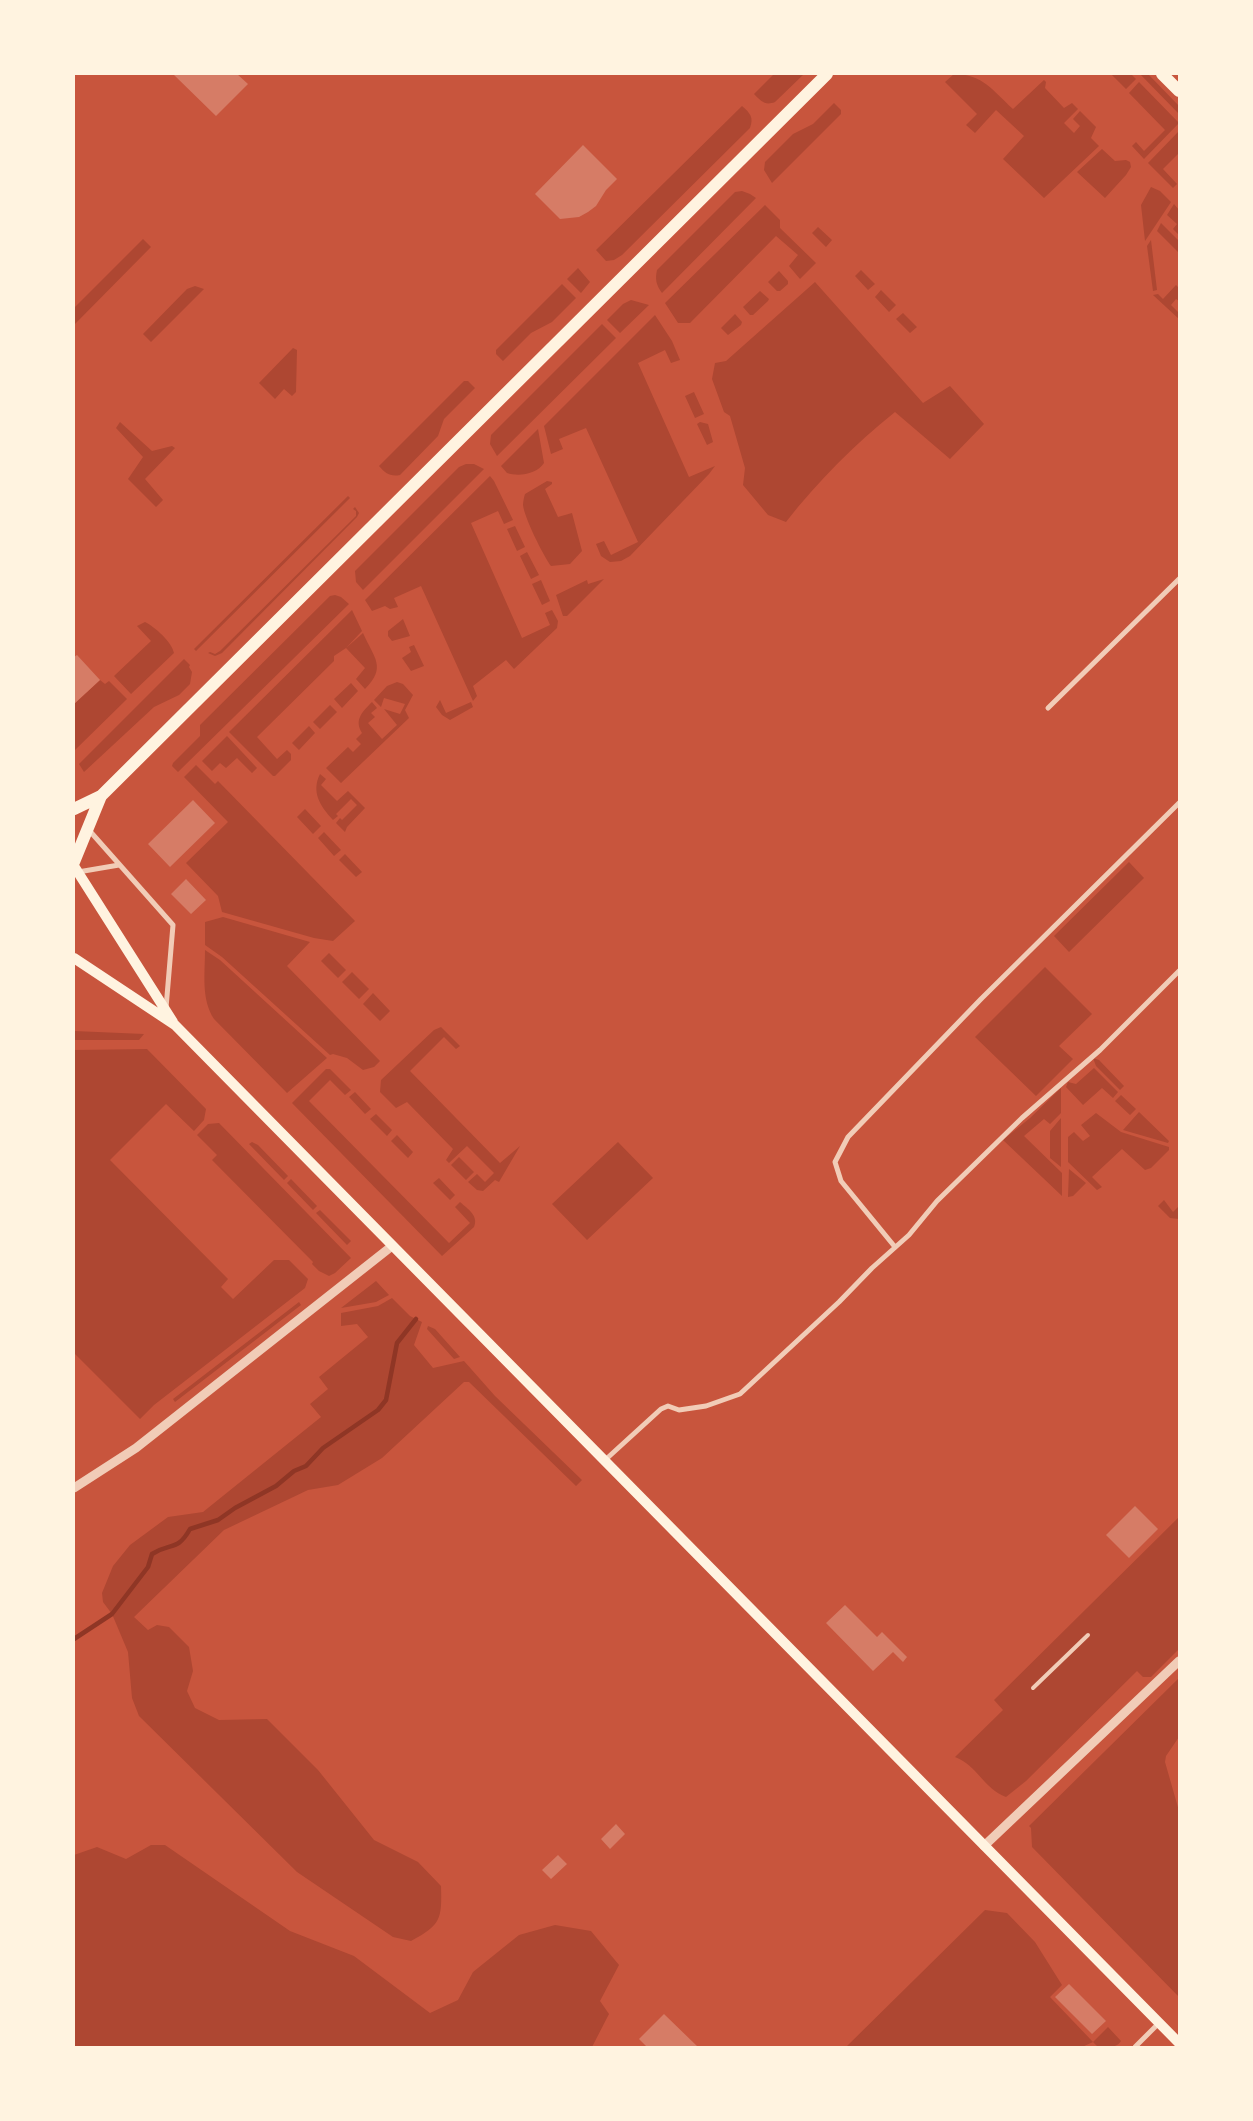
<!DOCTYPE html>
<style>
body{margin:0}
#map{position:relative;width:1253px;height:2121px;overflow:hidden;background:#c8553d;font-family:"DM Sans",sans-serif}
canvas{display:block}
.frame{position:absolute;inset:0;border:75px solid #fff3e0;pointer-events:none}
</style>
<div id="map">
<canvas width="1253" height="2121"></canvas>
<div class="frame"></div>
</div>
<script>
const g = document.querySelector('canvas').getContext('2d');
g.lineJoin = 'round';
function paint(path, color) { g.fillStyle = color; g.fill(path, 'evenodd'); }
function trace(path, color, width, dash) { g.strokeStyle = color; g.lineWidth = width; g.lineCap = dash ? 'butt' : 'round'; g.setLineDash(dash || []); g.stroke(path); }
paint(new Path2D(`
 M774,74H804L775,102C765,106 761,101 754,94Z
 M954,74C983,74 993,91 1013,109L1044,80L1046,82L1045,88L1064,108L1072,103L1078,109L1064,123L1074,133L1080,126L1073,119L1080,111L1096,127L1091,138L1099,146L1044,198L1003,159L1024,136L996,110L975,133L966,125L977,114L945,82Z
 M1111,74H1131L1136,79L1126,89Z
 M1140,74H1148L1179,106V114Z
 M1139,82L1179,123L1144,159L1132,146L1136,142L1144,151L1165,130L1129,93Z
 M834,103L841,110V114L772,183L764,170L765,162L793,134L813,124Z
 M742,106C750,113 754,117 750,128L622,255L614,260L606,261L596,250Z
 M1179,131V153L1163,169L1177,184L1173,188L1148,163Z
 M1102,149L1115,161L1126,160L1130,162L1131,167L1126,175L1105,198L1077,172Z
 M1151,187L1160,191L1171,202L1145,241L1141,205Z
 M742,191L750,194L756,198L662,293C656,285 655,279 657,270L735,192Z
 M1174,204L1179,210V235L1173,229L1177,224L1167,215Z
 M765,205L780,220V228L816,263L800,279L789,266L798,255L776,236L690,323H678L665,303Z
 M1161,223L1179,241V253L1157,231Z
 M818,227L832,240L826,247L812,233Z
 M143,239L151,247L74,325V308Z
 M1151,240L1157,290L1153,291L1147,246Z
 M578,268L590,282L581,293L567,279Z
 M861,270L875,284L868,290L855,276Z
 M779,271L788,281V284L780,291H777L768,282Z
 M815,282L923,403L950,386L984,424L950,459L895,412C854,445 818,481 786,522L768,515L743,485L745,468L730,416L724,412L712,379L715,363L726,361Z
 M562,284L576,298L552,322L531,333L503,361L496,354V350Z
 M1176,285L1179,288V301L1176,299L1171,305L1179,313V319L1153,295L1158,294L1163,299Z
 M195,286L204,289L151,342L143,334L187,289Z
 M881,290L896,305L889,312L875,297Z
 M760,291L769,299L768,301L753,315H750L743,307Z
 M631,300L649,305L620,333L607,320L623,304Z
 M903,313L917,327L910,333L896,319Z
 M735,314L742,322L741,325L728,335L721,328Z
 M655,315L672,341L680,360L671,363L665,350L638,363L689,477L715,466L709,474L630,556L621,561L610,562L601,556L596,544L604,541L611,555L638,542L586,428L559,439L563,449L551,454L544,426Z
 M602,324L616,338L497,456L490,444L491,435Z
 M293,348L297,350L296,392L292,396L284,389L275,399L259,383Z
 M464,381H468L475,388L444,419L438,436L400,475C390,477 385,473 379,466Z
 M694,392L704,414L695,418L685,396Z
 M120,422L152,451L172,446L175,448L145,479L163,500L156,507L128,479L143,457L116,428Z
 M700,422L708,424L713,442L707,445L697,424Z
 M538,429L544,463C537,474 519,477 507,473L501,466Z
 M466,464H474L484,469L363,590L356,582L355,571L459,467Z
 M490,476L494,481L513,520L504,524L498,511L471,523L522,638L550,625L545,613L552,610L558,621L557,628L514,669L506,660L473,686L477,696L473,701L421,586L394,598L398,607L390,609L385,606L372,611L365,600Z
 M547,481L552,482V484L545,489L558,517L572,513L582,551L570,564L551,566C544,557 524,517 523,505C523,502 524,497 525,494Z
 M348,496L350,498L196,651L194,649Z
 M355,507L359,513L357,517L222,653L215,656L208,653L210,652L215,654L220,651L356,516V511L353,509Z
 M515,526L525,547L517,551L507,529Z
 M527,552L539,575L531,579L520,556Z
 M604,579L567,616H563L556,595L587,580L588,584Z
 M541,580L550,601L542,605L532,584Z
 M335,595L341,597L349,604L178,772L172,766L173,763L200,736V725L330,596Z
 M352,610L362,631L346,648L363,633C374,658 387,667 365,689L356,679L365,668L346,648L334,656V661L257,737L277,759L287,750L291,754V760L275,776H273L229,732Z
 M403,619L410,636L392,641L388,636V631Z
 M145,622C155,627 172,642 174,653L131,694L114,676L151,641L137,626Z
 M414,645L424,666L411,671L402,658L411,652L409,647Z
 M184,659L190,665L189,667L192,672L190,684L179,695L154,707L84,772L79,764Z
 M100,680L105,684L109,681L127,699L74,751V704Z
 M397,682L403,684L413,695L405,710L409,718L341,783L326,768L348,747L353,752L361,744L356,739L362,733C354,720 362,712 372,702L377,708L371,713L375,717L368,723L382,739L397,725L384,709L400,714L405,704L384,698L381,707L374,700L387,686Z
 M351,683L358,691L342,708L334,699Z
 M440,700L446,713L471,702L473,707L450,720L442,715L436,707Z
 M330,705L337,712L320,729L313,722Z
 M309,726L315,733L299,750L292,743Z
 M227,736L257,768L252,773L237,758L226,768L220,763L212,771L202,761Z
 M196,765L215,784L218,781L355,921L333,941L314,938L222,912L218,896L186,863L228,822L184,777Z
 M320,774L326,779L321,785L337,801L348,791L365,808L347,827L345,832L336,823L340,818L342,820L357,805L351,799L336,814L338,816L333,820C320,806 311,792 320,774Z
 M305,809L321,826L313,834L297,817Z
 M324,832L341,850L334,856L318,838Z
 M345,854L362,872L356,877L339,860Z
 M1129,862L1144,878L1069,952L1054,936Z
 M223,917L310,942L287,966L380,1061L374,1067L363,1070L347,1058L333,1054L330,1055L222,957L205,945V922Z
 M205,950L220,960L327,1058L287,1093L214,1019C201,999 205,974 205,950Z
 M329,953L346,970L338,978L321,961Z
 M1045,967L1092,1014L1059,1046L1073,1059L1036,1096L975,1037Z
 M352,972L369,989L359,999L342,982Z
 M373,993L390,1011L380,1021L363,1004Z
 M441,1027L460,1046L456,1049L444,1037L410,1071L500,1163L520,1146L499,1182L495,1180L483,1191L477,1190L468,1182L477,1174L485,1182L494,1173L467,1146L449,1163L446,1160L453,1149L407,1102L396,1108L380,1092L381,1080L434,1030Z
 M74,1031L144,1034L139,1040H74Z
 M147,1049L206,1109L204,1120L194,1131L166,1104L110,1160L228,1279L221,1287L233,1299L274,1260H289L308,1279L305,1288L154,1405L140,1419L74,1353V1050Z
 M1093,1058L1099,1060L1124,1086L1120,1090L1096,1066Z
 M1094,1068L1118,1092L1113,1098L1102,1088L1083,1105L1066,1087L1068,1082L1076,1084Z
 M326,1069H330L351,1090L345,1095L330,1080L309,1101L449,1243L470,1223L455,1207L460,1202C468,1209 479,1216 474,1227L442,1256L292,1103Z
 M1061,1088V1113L1050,1124L1044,1119L1024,1136L1062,1173V1196L1003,1140L1030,1118Z
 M355,1092L371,1109L365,1114L349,1097Z
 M1121,1095L1136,1109L1130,1115L1115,1101Z
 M1139,1112L1169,1141L1168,1143L1123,1130Z
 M1096,1113L1121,1132L1169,1147V1150L1151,1168L1145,1170L1122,1149L1092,1177L1102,1187L1097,1190L1068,1162V1137L1074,1132L1083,1141L1090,1136L1081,1125Z
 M376,1114L392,1130L387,1136L370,1119Z
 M1061,1118V1167L1050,1158V1131Z
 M219,1123L351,1258L335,1273L329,1276L319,1271L312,1264L313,1262L212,1160L217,1155L197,1135L208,1124Z
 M397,1135L413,1152L408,1158L391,1141Z
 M252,1142L258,1145L288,1176L284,1180L249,1144Z
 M618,1142L653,1178L587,1240L552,1204Z
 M459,1157L474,1172L466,1180L451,1165Z
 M1069,1169L1086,1183L1073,1196L1068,1197Z
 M439,1178L455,1195L450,1200L433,1183Z
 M291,1179L317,1206L313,1210L287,1183Z
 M1164,1200L1173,1212L1179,1206V1219L1170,1218L1158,1206Z
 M320,1210L351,1241L347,1245L316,1213Z
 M376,1281L389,1295L376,1302L341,1308Z
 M392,1298L410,1316L422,1322L414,1345L433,1368L464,1361L495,1396L582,1480L576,1486L469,1382H464L382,1458L338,1485L308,1490L224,1530L134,1617L148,1630L157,1625L169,1627L189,1647L193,1671L187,1691L195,1708L219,1720L267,1719L318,1770L374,1840L418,1862L441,1886C442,1919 441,1925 411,1941L393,1937L297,1872L139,1716L132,1698L128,1652L112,1614L103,1602L102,1593L113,1566L130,1545L168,1517L203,1512L321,1417L310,1404L328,1389L319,1377L368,1337L357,1324L341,1326V1313L378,1306Z
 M299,1302L301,1305L175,1402L173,1399Z
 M428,1326L435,1329L460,1357L454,1359L427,1329Z
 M1179,1517V1649L1151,1677H1143L1137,1671L1026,1781L1006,1797C984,1789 977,1765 955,1757L1003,1710L994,1700Z
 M1179,1678V1737L1166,1756L1165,1762L1179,1811V1997L1032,1847L1031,1828L1029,1826Z
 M151,1845H165L290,1931L354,1956L430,2013L458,2000L473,1972L519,1935L555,1925L591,1931L619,1965L600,2001L609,2014L592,2047H74V1855L97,1847L126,1859Z
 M985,1910L1007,1913L1035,1942L1062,1985L1050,1997L1093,2042L1108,2027L1121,2041C1116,2049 1107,2047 1098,2047L1093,2042L1082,2047H846Z`), '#ae4732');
trace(new Path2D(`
 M74,1639L112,1614L148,1567L152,1554C171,1542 177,1552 190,1529L218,1520L235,1508L276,1486L294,1471L306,1466L323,1448L378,1410L386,1400L397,1343L416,1319`), '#8f3625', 4.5);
paint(new Path2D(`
 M173,74H237L248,84L216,116Z
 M583,145L617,179L606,190L596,206L588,212L579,217L560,219L535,194Z
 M77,655L100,680L74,704V657Z
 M193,800L215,823L170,867L148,844Z
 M186,879L206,900L191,914L171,894Z
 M1135,1506L1158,1529L1129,1558L1106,1535Z
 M845,1605L877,1637L882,1632L907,1657L903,1662L893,1652L873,1671L826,1623Z
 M616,1824L625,1834L610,1849L601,1839Z
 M558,1855L567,1864L551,1879L542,1870Z
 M1069,1984L1106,2021L1092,2034L1055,1997Z
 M664,2014L698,2047H647L639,2039Z`), '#d67c66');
trace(new Path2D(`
 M1033,1688L1088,1635`), '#f1ccb7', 4);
trace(new Path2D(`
 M1048,708L1179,579
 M88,829L173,925L166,1008
 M78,872L119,865
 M895,1247L841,1181L835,1162L848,1137L981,999L1179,803
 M604,1461L661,1409L668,1406L679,1410L706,1406L740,1394L839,1302L872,1268L909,1235L937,1201L1022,1118L1100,1050L1179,971
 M1135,2047L1159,2023`), '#f1ccb7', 5);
trace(new Path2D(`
 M74,1488L136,1448L392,1246
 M984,1846L1179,1661`), '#f1ccb7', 9);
trace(new Path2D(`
 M74,866L173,1022
 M74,958L175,1025L1179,2043`), '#fff3e0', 10);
trace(new Path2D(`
 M1162,74L1179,91
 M74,809L101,796L827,74
 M74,862L101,796`), '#fff3e0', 12);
</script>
